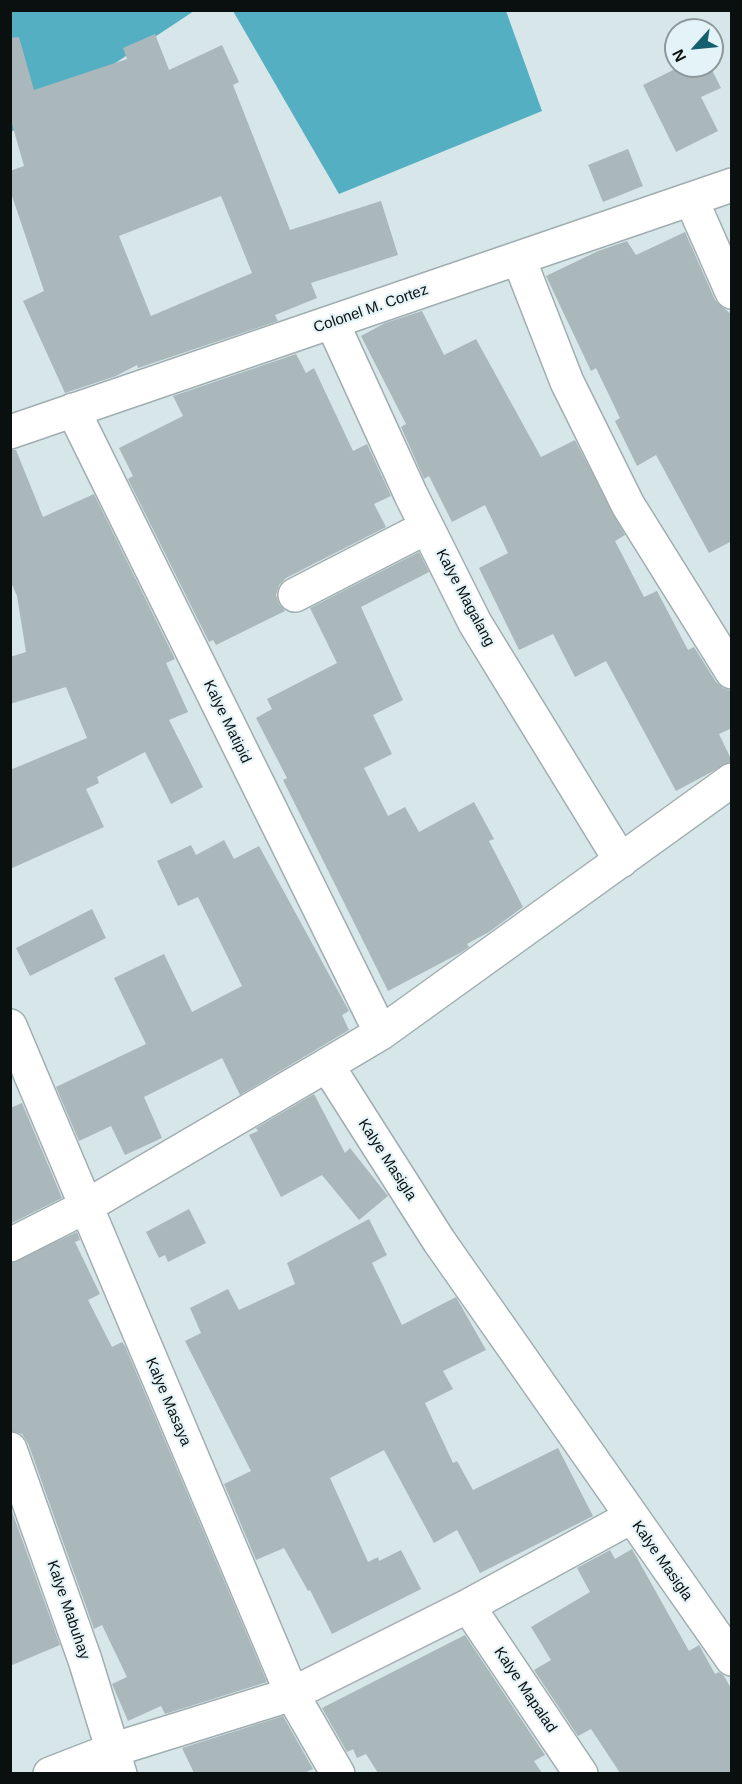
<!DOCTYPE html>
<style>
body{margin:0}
#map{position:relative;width:742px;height:1784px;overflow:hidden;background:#d7e6e9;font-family:Arial,sans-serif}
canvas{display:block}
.frame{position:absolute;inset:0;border:12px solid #0a0f10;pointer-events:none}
.north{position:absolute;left:664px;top:18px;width:60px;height:60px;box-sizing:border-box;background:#e4f3f7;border:2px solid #8d989b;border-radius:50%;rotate:243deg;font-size:16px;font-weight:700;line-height:24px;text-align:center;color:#0a0f10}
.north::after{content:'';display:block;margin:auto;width:21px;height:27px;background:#15606e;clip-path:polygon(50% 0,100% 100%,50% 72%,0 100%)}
</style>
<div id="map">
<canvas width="742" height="1784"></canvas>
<div class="frame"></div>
<div class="north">N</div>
</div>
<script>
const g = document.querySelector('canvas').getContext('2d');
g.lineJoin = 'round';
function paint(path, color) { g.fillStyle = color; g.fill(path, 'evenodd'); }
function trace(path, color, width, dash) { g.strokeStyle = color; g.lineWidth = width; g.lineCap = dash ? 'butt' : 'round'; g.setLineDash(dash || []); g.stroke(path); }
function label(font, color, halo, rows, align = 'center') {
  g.font = font + ' Arial,sans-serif'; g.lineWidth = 4.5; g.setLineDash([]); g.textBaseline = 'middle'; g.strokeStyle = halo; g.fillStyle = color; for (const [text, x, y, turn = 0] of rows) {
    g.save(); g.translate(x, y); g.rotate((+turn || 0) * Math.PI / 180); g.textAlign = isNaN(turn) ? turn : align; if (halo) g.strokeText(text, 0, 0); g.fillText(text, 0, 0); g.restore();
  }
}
paint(new Path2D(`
 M11,11H194L11,132Z
 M233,11H506L542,111L339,194Z`), '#55afc2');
paint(new Path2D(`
 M155,34L169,70L222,45L239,82L233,85L290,230L381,201L398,255L311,283L317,298L275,315L278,321L138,368L137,365L116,376L65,393L23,301L44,291L10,190V171L24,166L10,117V38L19,37L34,90L127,59L123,48ZM221,196L252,273L151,316L119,236Z
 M681,66H710L721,88L701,97L718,131L676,152L643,85Z
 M628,149L643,186L603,202L588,165Z
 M685,232L715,300L732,315V541L709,553L656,455L637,466L615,421L620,418L596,368L591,371L546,276L598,251L627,241L636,255Z
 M422,311L444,355L476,339L541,457L575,440L625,535L615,541L644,597L657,591L688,650L694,647L716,682L723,688L732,691V728L719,734L732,761L676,791L606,661L575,677L553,634L519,650L479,568L508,553L485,505L452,522L429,476L424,479L401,427L406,424L361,336L385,323Z
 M296,354L306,373L314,368L353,451L367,444L391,496L374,504L386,527L286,578L279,585L276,595L279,604L285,611L216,645L213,640L209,642L128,479L133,476L119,448L183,416L173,396Z
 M10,450H16L43,517L94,494L175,659L166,663L188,712L169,720L203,787L171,804L145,752L97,777L99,783L86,789L104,827L10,869V770L87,738L66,687L10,704V657L26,652L17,596L10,580Z
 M419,552L429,572L361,607L403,700L373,715L392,754L364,768L388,816L405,807L419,832L474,802L494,839L489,841L523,907L489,932L467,944L469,947L460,953L388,991L283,780L287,778L256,718L272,709L267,699L337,663L310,608Z
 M224,840L234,859L259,846L349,1011L342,1015L349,1030L240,1095L222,1058L144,1097L162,1138L125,1155L111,1126L79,1141L56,1087L146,1044L114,978L164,954L192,1012L242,986L198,897L178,906L157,861L191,845L196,855Z
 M92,909L106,938L30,976L16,948Z
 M314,1094L345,1153L350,1148L388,1196L359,1220L322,1175L281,1197L249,1135L258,1131L256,1128Z
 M22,1103L62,1198L10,1224V1108Z
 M189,1209L206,1243L168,1262L165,1255L159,1258L146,1232Z
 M369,1219L387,1255L372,1263L402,1325L456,1297L486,1350L443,1371L453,1389L425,1403L453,1463L457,1461L473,1490L558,1448L593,1516L480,1573L457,1530L434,1543L384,1450L330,1478L368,1562L378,1557L379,1561L401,1550L421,1589L332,1634L310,1590L308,1591L284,1548L256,1560L224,1484L251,1471L185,1341L201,1333L190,1308L228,1289L239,1310L295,1284L287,1263Z
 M77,1232L80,1240L75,1242L100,1294L88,1300L112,1347L122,1342L125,1346L267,1682L165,1714L161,1706L128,1721L112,1684L127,1677L102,1625L94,1629L28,1443L22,1434L10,1431V1263Z
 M10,1506L60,1645L10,1666Z
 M632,1549L689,1651L699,1645L715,1674L719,1672L724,1676L732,1690V1773H620L591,1729L578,1736L534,1670L551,1660L531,1627L590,1592L577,1568L610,1550L615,1559Z
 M465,1635L545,1755L534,1761L542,1773H378L366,1754L357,1758L353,1749L347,1752L322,1708Z
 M283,1716L313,1769L304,1773H194L182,1748Z`), '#aab8bc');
const minor = new Path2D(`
 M691,199L732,292
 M519,259L567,382L628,505L732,672
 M332,322L411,495L475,623L621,861
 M73,410L381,1033
 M10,432L732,185
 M295,595L427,527
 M732,780L381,1033L327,1065L439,1241L732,1659
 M10,1026L292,1694L338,1774
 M10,1245L85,1207L327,1065
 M10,1449L85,1660L120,1774
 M468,1606L581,1774
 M50,1774L112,1750L292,1694L468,1606L631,1517`);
trace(minor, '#a0aeb1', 36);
trace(minor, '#fff', 33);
label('15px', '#0a0f10', '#e4f3f7', [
 ["Colonel M. Cortez",371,309,-19],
 ["Kalye Magalang",465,598,62],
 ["Kalye Matipid",227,722,64],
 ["Kalye Masigla",387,1160,57],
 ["Kalye Masaya",168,1402,67],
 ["Kalye Masigla",662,1561,55],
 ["Kalye Mabuhay",68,1610,71],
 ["Kalye Mapalad",525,1690,56]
]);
</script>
